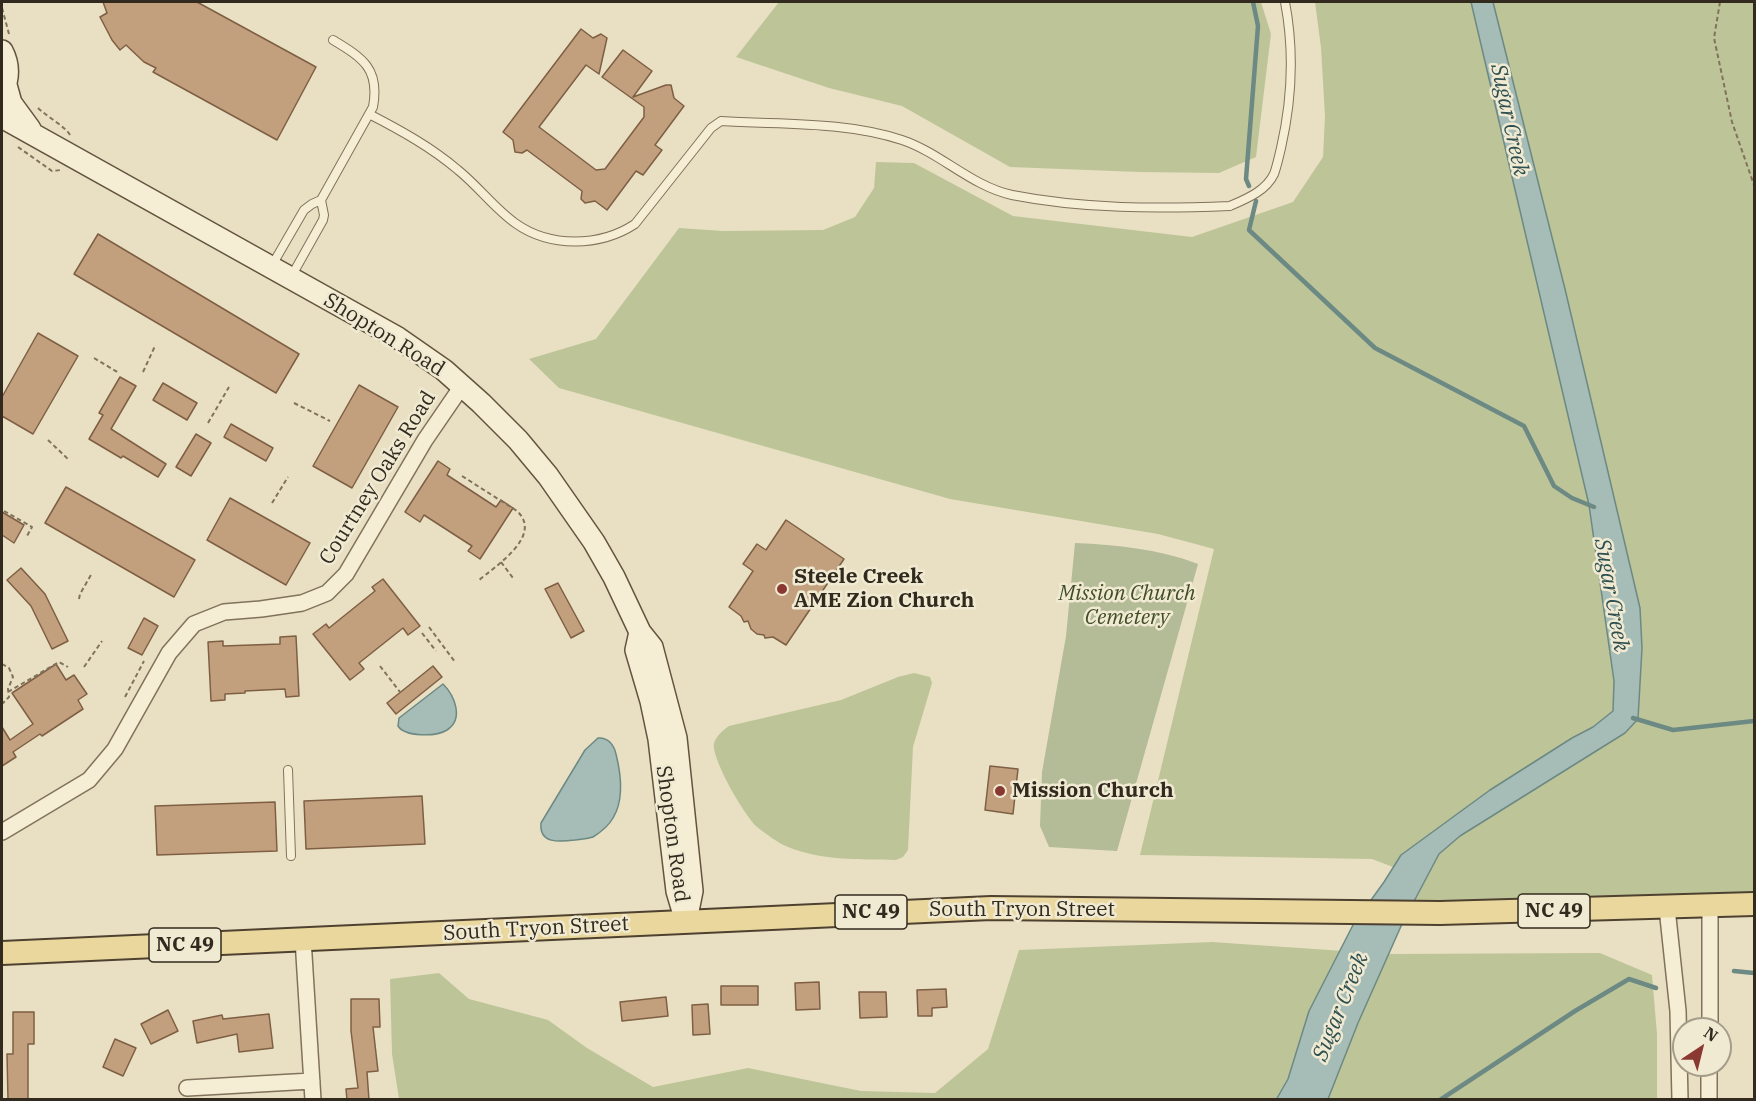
<!DOCTYPE html>
<style>
body{margin:0}
#map{position:relative;width:1756px;height:1101px;overflow:hidden;background:#e9e0c3;font-family:"IBM Plex Serif",serif}
canvas{display:block}
.frame{position:absolute;inset:0;border:3px solid #322a1e;pointer-events:none}
.north{position:absolute;left:1672px;top:1017px;width:60px;height:60px;box-sizing:border-box;background:#f1ead2;border:2px solid #a59d8a;border-radius:50%;rotate:35deg;font-size:16px;font-weight:700;line-height:24px;text-align:center;color:#322a1e}
.north::after{content:'';display:block;margin:auto;width:21px;height:27px;background:#8a3832;clip-path:polygon(50% 0,100% 100%,50% 72%,0 100%)}
</style>
<div id="map">
<canvas width="1756" height="1101"></canvas>
<div class="frame"></div>
<div class="north">N</div>
</div>
<script>
const g = document.querySelector('canvas').getContext('2d');
g.lineJoin = 'round';
function paint(path, color) { g.fillStyle = color; g.fill(path, 'evenodd'); }
function trace(path, color, width, dash) { g.strokeStyle = color; g.lineWidth = width; g.lineCap = dash ? 'butt' : 'round'; g.setLineDash(dash || []); g.stroke(path); }
function label(font, color, halo, rows, align = 'center') {
  g.font = font + ' "IBM Plex Serif",serif'; g.lineWidth = 5; g.setLineDash([]); g.textBaseline = 'middle'; g.strokeStyle = halo; g.fillStyle = color; for (const [text, x, y, turn = 0] of rows) {
    g.save(); g.translate(x, y); g.rotate((+turn || 0) * Math.PI / 180); g.textAlign = isNaN(turn) ? turn : align; if (halo) g.strokeText(text, 0, 0); g.fillText(text, 0, 0); g.restore();
  }
}
paint(new Path2D(`
 M779,2H1261L1271,34L1256,157L1219,173L1139,172L1010,167L902,106L829,88L736,57Z
 M1315,2H1471L1589,505L1614,681L1613,711C1602,726 1561,745 1543,757C1494,787 1448,820 1401,855L1393,867L1372,859L1140,855L1214,549L1158,534L950,499L559,388L529,359L596,339L679,228L723,231L823,230L855,217L874,188L876,162L914,163L1013,216L1192,237L1293,202L1323,157L1325,116L1321,48Z
 M1483,2H1754V904L1392,912L1436,847L1624,715L1622,633Z
 M914,673L930,677L932,683L913,747L908,850L903,857L896,860C860,859 822,861 788,847C778,843 766,834 757,827C745,816 711,759 714,743C717,735 722,731 729,726L841,700L898,677Z
 M1212,942L1387,954L1600,953L1652,975L1657,1034V1099H399L392,1054L390,979L439,973L469,999L548,1020L587,1048L653,1087L748,1068L861,1091L935,1093L988,1049L1019,950Z`), '#bdc598');
paint(new Path2D(`
 M1075,543C1118,545 1159,549 1198,564L1117,851L1049,847L1040,826L1042,772L1066,636Z`), '#b4bb97');
const water = new Path2D(`
 M1471,2H1493L1565,289L1640,608L1642,648L1638,719L1625,733L1460,836L1439,854L1402,924L1358,1023L1328,1099L1276,1100L1288,1079L1309,1011L1353,925L1384,882L1401,855L1490,790L1572,738L1593,727L1613,711L1614,681L1589,505Z
 M443,684C455,696 464,719 447,730C436,737 405,737 398,726L399,718Z
 M598,738C608,737 614,745 616,754C621,774 624,800 613,818C608,827 601,832 593,837C587,839 580,839 575,840C559,842 539,844 541,823L585,750Z`);
paint(water, '#a5bcb7');
trace(water, '#6d8984', 1.5);
trace(new Path2D(`
 M1249,186L1246,179L1258,26L1253,2
 M1256,201L1249,230L1375,348L1524,426L1554,486L1572,498L1594,507
 M1633,718L1673,730L1754,721
 M1734,971L1754,973
 M1440,1100L1575,1011L1629,979L1656,988`), '#6d8984', 4.5);
const building = new Path2D(`
 M103,2H197L316,67L277,140L153,72L156,68L144,62L126,45L120,50L112,40L100,17L107,13Z
 M581,29L593,38L601,34L607,38L599,74L586,65L539,127L596,170L605,169L644,117V107L602,77L623,50L652,71L633,97L666,85H671L674,98L684,106L655,145L662,150L643,175L636,171L607,210L595,201L585,203L581,199L582,191L527,150L522,153L515,152L513,140L503,132Z
 M98,234L299,354L276,393L74,274Z
 M38,333L78,356L33,434L2,416V397Z
 M120,377L136,386L111,429L166,464L158,477L123,456L121,458L89,439L103,415L99,413Z
 M163,383L197,403L187,420L153,400Z
 M359,385L398,407L352,488L313,466Z
 M231,424L273,448L266,461L224,437Z
 M196,434L211,443L191,476L176,467Z
 M438,461L450,469L447,475L496,507L501,500L513,508L480,559L468,551L472,546L441,526L424,515L420,522L405,512Z
 M66,487L195,560L174,597L45,523Z
 M230,498L310,543L286,585L207,540Z
 M2,512L24,525L14,543L2,535Z
 M786,520L844,559L786,645L773,637L765,638L764,635L757,634L751,629L748,621L744,622L741,616L729,607L753,571L743,564L757,544L766,550Z
 M21,568L45,594L68,641L52,649L31,606L7,580Z
 M383,579L420,626L408,635L403,628L359,663L364,669L350,680L313,634L326,624L329,628L375,591L372,587Z
 M558,583L584,631L571,638L545,589Z
 M144,618L158,626L142,655L128,648Z
 M296,636L299,696L286,697L285,689L245,691V693L225,694V700L211,701L208,642L223,641V646L280,644V637Z
 M56,664L66,680L74,675L87,694L78,700L83,709L42,736L40,734L13,752L16,757L2,766V727L10,740L33,724L12,693Z
 M433,666L442,677L396,714L387,703Z
 M990,766L1018,769L1013,814L985,810Z
 M422,796L425,844L306,849L304,801Z
 M275,802L277,851L157,855L155,806Z
 M819,982L820,1009L796,1010L795,983Z
 M721,986H758V1005H721Z
 M946,989L947,1007L932,1008V1016H918L917,990Z
 M859,992H886L887,1017L860,1018Z
 M666,997L668,1016L622,1021L620,1002Z
 M351,999H379L380,1027H373L378,1071L367,1072L369,1100H347L346,1089L358,1088L351,1031Z
 M708,1004L710,1034L693,1035L692,1005Z
 M168,1010L178,1031L151,1044L141,1024Z
 M13,1012H34V1044H28V1100H8L7,1054H13Z
 M269,1014L273,1048L239,1052L237,1034L197,1043L193,1021L222,1015L223,1019Z
 M115,1039L136,1048L123,1076L103,1067Z`);
paint(building, '#c3a07d');
trace(building, '#7e5f44', 1.5);
const lane = new Path2D(`
 M369,114C400,130 431,147 458,170C478,186 494,208 515,223C550,248 600,247 635,224L711,128L721,121C781,125 844,121 902,140C941,153 971,186 1012,195C1083,209 1158,209 1230,206C1246,199 1266,191 1274,174C1277,166 1279,156 1281,148C1292,100 1294,49 1285,2
 M271,267L304,210L312,204L321,200
 M291,277L323,220L324,215L321,200L373,107C380,69 363,58 333,40
 M288,770L291,856`);
const street = new Path2D(`
 M2,832L89,780L115,749L169,653L194,624L224,612L261,609L302,603L327,593L346,574L425,440L462,386
 M1667,908L1678,1011L1680,1100
 M303,939L313,1100
 M1710,1029V905
 M187,1088L312,1081
 M1709,1100V1065`);
const secondary = new Path2D(`
 M2,51C10,66 9,79 2,94
 M6,85L11,103L30,129
 M2,117L398,338L444,370L481,403L518,440L548,476L594,542L614,577L640,632L652,647L676,738L692,891L686,921
 M640,632L636,650L651,701L659,739L677,891L685,918`);
const primary = new Path2D(`
 M2,953L991,908L1440,913L1754,904`);
trace(lane, '#81725c', 10);
trace(street, '#81725c', 18);
trace(secondary, '#63543f', 24);
trace(primary, '#4f4130', 26);
trace(new Path2D(`
 M1720,2L1714,38L1732,122L1754,185
 M2,8L9,34
 M38,108C46,116 66,127 70,135
 M18,147L52,171L61,170
 M94,358L119,373
 M143,372L155,346
 M294,403L330,421
 M208,423L229,387
 M48,440L69,460
 M462,476L517,511C544,536 494,567 478,581
 M272,503L288,477
 M4,511L32,527L27,536
 M501,562L513,578
 M79,599L80,594L92,573
 M429,627L455,662
 M422,633L436,651
 M2,664L9,668L13,677L8,689L9,697L2,704
 M380,666L400,692
 M84,667L102,641
 M8,692L59,662L68,667
 M125,697L144,661`), '#81725c', 2, [4.5, 3]);
trace(lane, '#f5eed5', 8);
trace(street, '#f5eed5', 15);
trace(secondary, '#f5eed5', 21);
trace(primary, '#e9d79e', 22);
for (const [x, y, r, color] of [
 [782,589,6,"#8a3832"],
 [1000,791,6,"#8a3832"]
]) { const dot = new Path2D(); dot.arc(x, y, r, 0, 2 * Math.PI); g.fillStyle = color; g.fill(dot); trace(dot, '#f1ead2', 2); }
for (const [x, y, w] of [
 [1554,911,72],
 [871,912,72],
 [185,945,72]
]) { const box = new Path2D(); box.roundRect(x - w / 2, y - 17, w, 34, 4.5); g.fillStyle = '#f1ead2'; g.fill(box); trace(box, '#322a1e', 1.5); }
label('bold 20px', '#322a1e', null, [
 ["NC 49",1554,911],
 ["NC 49",871,912],
 ["NC 49",185,945]
]);
label('21px', '#322a1e', '#f1ead2', [
 ["Shopton Road",384,335,32],
 ["Courtney Oaks Road",378,478,-58],
 ["Shopton Road",672,834,82],
 ["South Tryon Street",1022,910],
 ["South Tryon Street",536,929,-3]
]);
label('bold 21px', '#322a1e', '#f1ead2', [
 ["Steele Creek",794,577],
 ["AME Zion Church",794,601],
 ["Mission Church",1012,791]
], 'left');
label('italic 21px', '#404d27', '#f1ead2', [
 ["Mission Church",1127,594],
 ["Cemetery",1127,618]
]);
label('italic 22px', '#2f5051', '#f1ead2', [
 ["Sugar Creek",1509,120,78],
 ["Sugar Creek",1611,595,80],
 ["Sugar Creek",1341,1007,-68]
]);
</script>
